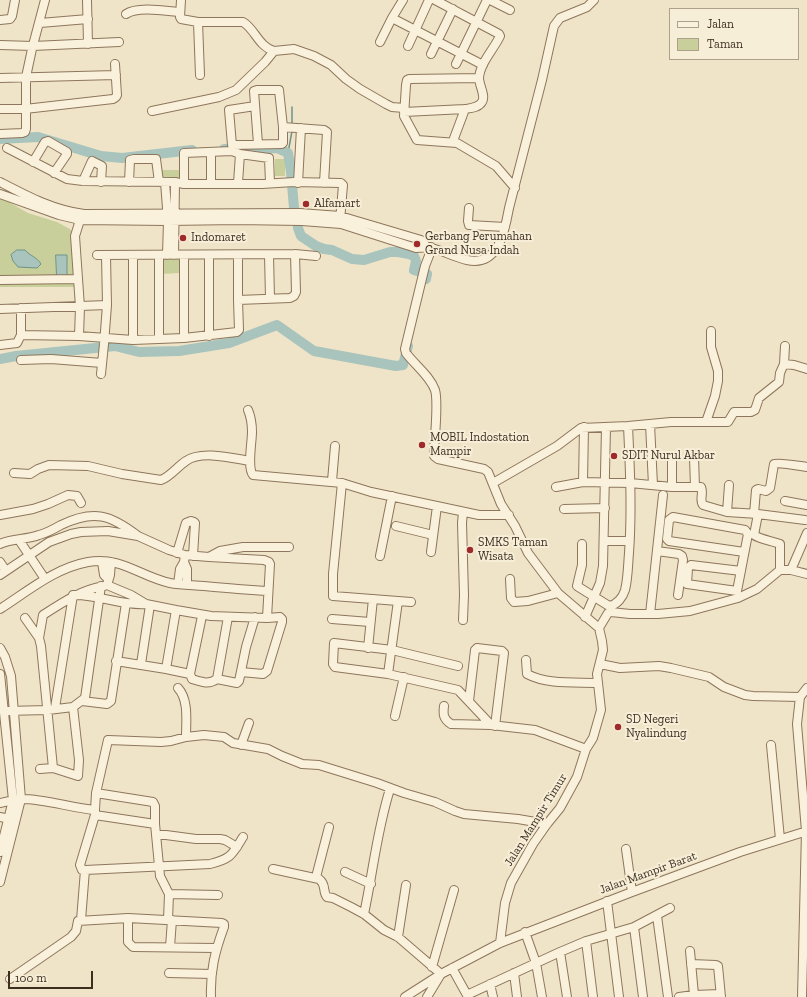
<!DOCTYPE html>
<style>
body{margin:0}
#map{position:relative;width:807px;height:997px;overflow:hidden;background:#f0e4c8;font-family:"Zilla Slab",serif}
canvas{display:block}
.legend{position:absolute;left:669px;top:8px;width:130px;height:52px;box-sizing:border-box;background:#f7eed8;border:1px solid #ada18e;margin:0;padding:5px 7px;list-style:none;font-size:12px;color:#3d2e20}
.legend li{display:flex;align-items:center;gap:8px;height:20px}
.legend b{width:20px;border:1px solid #ada18e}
.scale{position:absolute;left:8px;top:971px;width:85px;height:18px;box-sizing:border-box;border:2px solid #3d2e20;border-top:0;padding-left:5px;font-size:12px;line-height:14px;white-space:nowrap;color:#3d2e20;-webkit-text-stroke:3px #f7eed8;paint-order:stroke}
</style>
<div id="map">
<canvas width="807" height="997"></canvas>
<ul class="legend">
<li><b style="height:5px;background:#faf1dc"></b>Jalan</li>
<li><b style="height:11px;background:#c9cf9b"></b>Taman</li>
</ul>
<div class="scale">100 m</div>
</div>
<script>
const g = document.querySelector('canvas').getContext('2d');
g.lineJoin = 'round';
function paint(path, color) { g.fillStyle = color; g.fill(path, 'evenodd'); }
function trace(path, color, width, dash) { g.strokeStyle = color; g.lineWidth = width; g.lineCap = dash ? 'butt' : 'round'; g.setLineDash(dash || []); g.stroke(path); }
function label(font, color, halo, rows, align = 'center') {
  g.font = font + ' "Zilla Slab",serif'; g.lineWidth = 4; g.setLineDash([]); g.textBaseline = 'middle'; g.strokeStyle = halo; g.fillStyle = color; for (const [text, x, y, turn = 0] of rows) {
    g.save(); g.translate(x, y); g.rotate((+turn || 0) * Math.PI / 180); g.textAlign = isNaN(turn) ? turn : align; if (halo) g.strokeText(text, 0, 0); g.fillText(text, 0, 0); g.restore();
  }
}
paint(new Path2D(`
 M275,159H285V176H275Z
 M161,170H181V181H161Z
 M0,197L28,213L57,222L70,229L75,236L76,287H0Z
 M162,257L180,258V273L162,274Z`), '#c9cf9b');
const water = new Path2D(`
 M17,250H25C30,256 37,257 41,264L37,268L18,267L13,261L11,255Z
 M56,255H67V277H57Z`);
paint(water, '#a9c4bc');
trace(water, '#6f938a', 1);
trace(new Path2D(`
 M292,125V107
 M288,153L292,131`), '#6f938a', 1.5);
trace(new Path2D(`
 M0,139L38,137L101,156L122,158L192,150
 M224,149L277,148L288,153L291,172L294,208L297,216L298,228L301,236L316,246L324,249L332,250L352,259L364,260L390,252H398L409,254L414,256L416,261L414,270L427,274L426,279
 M0,359L16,356L115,346L139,352L179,351L229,343L277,325L314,351L396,366L403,365L408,346`), '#a9c4bc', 10);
const minor = new Path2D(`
 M87,0L88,44
 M181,0L180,17L181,19L198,22H243C255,29 258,46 274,51
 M403,0L392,18L483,65
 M435,0L499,34L500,36C494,49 480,63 479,78C479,85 486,96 482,102C478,108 471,108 465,109L453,141
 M490,0L510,10
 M126,14C138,6 166,11 180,12
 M0,20L10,19L12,16L15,0
 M198,22L200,75
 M40,23L88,19
 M380,42L392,18
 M0,45L33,46L119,42
 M408,46L429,0
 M431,54L453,9
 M456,64L487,0
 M0,78L116,75
 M479,78L409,79L407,80L406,85L404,116L417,140L457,143L496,166L515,188
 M255,106L229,110L232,145L282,144L283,143V127
 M0,109H25L113,99L116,97L117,95L115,64
 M152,111L219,97L236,90L265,62L274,51L294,49L314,56L331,65L346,79L360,89L386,104L392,107L404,108
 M404,112L465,109
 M0,134L22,133L25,132L26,129V77L32,49L45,0
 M258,144L254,91L257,90H279L283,127L324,130L327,132L324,183
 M7,148L67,179L83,181L175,182L184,184H262L294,182L341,183L343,185L340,221
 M33,162L45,142L48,141L67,152V154L54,173
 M83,181L92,161L102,166L101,182
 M0,182C27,196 53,210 84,214L300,213L340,216L421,240L427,247
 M129,182L130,160L134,159H156L159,182
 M165,182L168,221L167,255
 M238,183L240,154
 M298,183L301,128
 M184,184V153L232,151L240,154L269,158L270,183
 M211,184V152
 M0,194L59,215L80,220L168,221L237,220L302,221L341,224L416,248L431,247
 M469,208L468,221L469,225L505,227
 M97,255L295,254L316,256
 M159,255V339
 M174,255L175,182
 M184,255V338
 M269,255L270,298
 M0,280L78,279
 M238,300V255
 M21,308V335
 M0,309L107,305
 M79,336L80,307L75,236L80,220
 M209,336V255
 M133,340V256
 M0,345L17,343L21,335L79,336L133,340L184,338L237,332L239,330L238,300L290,298L294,296L296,292L295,254
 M21,360L51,359L102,363
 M784,364L785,346
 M101,374L104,344L107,305L106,256
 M248,410C251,417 252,424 252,432C252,442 247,468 253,475L342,483L371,492L479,515H509
 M706,422L715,396L718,381V371L711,347V331
 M650,424L653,485
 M694,457L695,487
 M14,473L30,474L38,469L49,465L88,466L122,474L161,480C170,477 178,466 186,461C201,450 232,458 250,461
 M332,481L335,446
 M583,482L584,427
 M342,483L333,574V596L398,601L388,674
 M493,483L557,446L581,428L628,426L671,422H728L734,412H751L755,410L759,398L779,382L780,373L784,364L794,365L807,369
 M556,487L583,482L630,483L672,487H701C704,493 699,500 703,505L727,512L758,514L805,520
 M672,487V460
 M785,501L807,505
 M564,509L605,508
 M727,512L729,485
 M754,514L756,490L758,489L766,491L770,488L774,464C778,462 800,466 807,467
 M758,514L754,535C759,539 772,541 780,544V570
 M0,515L33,509L48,504L68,495L77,496L81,503
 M396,526L433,535
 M19,540L45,579
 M604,541H629
 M0,544C12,538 26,540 39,535C47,533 54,529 61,525C94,509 111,515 138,536
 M582,544V565L577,586L609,606C617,605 623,597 625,590C628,578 628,564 629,553C632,511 630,468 628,426
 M657,551L679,554L682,556L683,560L678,595
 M431,552L437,506
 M177,553L186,523L191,521L194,522L195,523L193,556
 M185,555L209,557L220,551L243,547H289
 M380,556L392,496
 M209,557L264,560L269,562L270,564L267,618L280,617L282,619V622L267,671L263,674L241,672
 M0,562L6,571
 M102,562L104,575L108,579
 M111,562L110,575L107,585L131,595L146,604L176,610L211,616L267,618
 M184,562L187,569V585
 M791,570L807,533
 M741,571L691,565L688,568L687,584L737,591L748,534L745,530L673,517L669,520L667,539L669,541L744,552
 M0,575L49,542L71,534L81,532L108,531L138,536L169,550L185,555L184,562L180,569L178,584
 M510,579L511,598L514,602L528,601L558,593
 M398,601L411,602
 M0,609C28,591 55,568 88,562C121,556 141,577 170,583C181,585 192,585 204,586C225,588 246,590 268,591
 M650,614L663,495
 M585,617L600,583L603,566L606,427
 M25,618L39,638L41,646L53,768
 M332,619L370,622
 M463,620L464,595L462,523L463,512
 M599,628L608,613L611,612L630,614H658L690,611L738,598L757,589L780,570H791L807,574
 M39,638L43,615C63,602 81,590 104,586
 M0,648L5,657L11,676L21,799L0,882
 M368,648L373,599
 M526,660L527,674C548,685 575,682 598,683
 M116,661L166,669L176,610
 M141,664L150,605
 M600,664L620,668L659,666L671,668L709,677L724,687L745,695L753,696L800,697
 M458,666L392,650L334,643L333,664L335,667L388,674L458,690L491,725
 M166,669L190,674L202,616
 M0,674L13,800L0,852
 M190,674L192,679C201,682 209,685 217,679L228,617
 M217,679L237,683L239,681L246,647L255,617
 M178,688C189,700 186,721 186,737
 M82,701L107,704L111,701L126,603
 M469,701L475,650L477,648L502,651L504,653L495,726
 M444,706C443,714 443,719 451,724L491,725L535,730L586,749
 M55,708L73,595C98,594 121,606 146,604
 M5,711L48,710L73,707L85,698L101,586
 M395,716L404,677
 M241,745L249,723
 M771,745L780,839
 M40,769L53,768L78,776L79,760L73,707
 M96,793L153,802L155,806V824
 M0,803C7,802 15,799 22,799C46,799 71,808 95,810L96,793L108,740L161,742L171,741L186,737L204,735L224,737L233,743L268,749L282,756L302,764L319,765L377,783L404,793L435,802L455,811L464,814L518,819L547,824
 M95,810V815L80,865L82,870H85L210,864C231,859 232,855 243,837
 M95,815L155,824L160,876L169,894
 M0,817L9,819
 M156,835H166L196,839H220L225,840L237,847
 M626,849L632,892
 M273,869L319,879C327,885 322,891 327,897L333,898L351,907L364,914L384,930L398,937L441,974L405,997
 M345,872L371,884
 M316,877L329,827
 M607,901L619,997
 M364,914C373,872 377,830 390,789
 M657,916L668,997
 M128,918V942L133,947L216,948
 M81,920L85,870
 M168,920L169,894L218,895
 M634,927L643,997
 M525,932L536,963L542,997
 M398,937L406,885
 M586,941L593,997
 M500,943L505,903L511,883L533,844L547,824L560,808L577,777L586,749L593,738L601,710L597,674L603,650L602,641L599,628L558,593L528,553L515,526L501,504L488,472L484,469L438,459L434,456C434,440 439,403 435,390C430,376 415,365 406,353L405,349L425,266L432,248C443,251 457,258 467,260C499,267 505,230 509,208L542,80L554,26L560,18L587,7L594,0
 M170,947L172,920
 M690,951L694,995
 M560,952L567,997
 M691,964L716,965L718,966L721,997
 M432,967L454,890
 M452,968L467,995L560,952L586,941L634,927L670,908
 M169,973L212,974
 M514,973L517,997
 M10,979L71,937L76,931L78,921L128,918L222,923L224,924V927C215,951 210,971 211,997
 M490,984L493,997
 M427,997L441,974L500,943L632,892L740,852L807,831
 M679,997L694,995L720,994
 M802,997L806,831L797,724L800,697L807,688`);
trace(minor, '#8d765c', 10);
trace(minor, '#faf1dc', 8);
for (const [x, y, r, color] of [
 [306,204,4,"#9e2a2b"],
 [183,238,4,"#9e2a2b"],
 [417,244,4,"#9e2a2b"],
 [422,445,4,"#9e2a2b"],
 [614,456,4,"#9e2a2b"],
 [470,550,4,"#9e2a2b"],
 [618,727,4,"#9e2a2b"]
]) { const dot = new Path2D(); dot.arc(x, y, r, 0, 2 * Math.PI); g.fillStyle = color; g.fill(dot); trace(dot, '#f7eed8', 1.5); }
label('12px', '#3d2e20', '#f7eed8', [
 ["Alfamart",314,204],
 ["Gerbang Perumahan",425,237],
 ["Grand Nusa Indah",425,251],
 ["Indomaret",191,238],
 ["MOBIL Indostation",430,438],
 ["Mampir",430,452],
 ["SDIT Nurul Akbar",622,456],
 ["SMKS Taman",478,543],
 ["Wisata",478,557],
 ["SD Negeri",626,720],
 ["Nyalindung",626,734]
], 'left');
label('12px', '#3d2e20', '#f7eed8', [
 ["Jalan Mampir Timur",536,820,-58],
 ["Jalan Mampir Barat",648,873,-20]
]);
</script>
